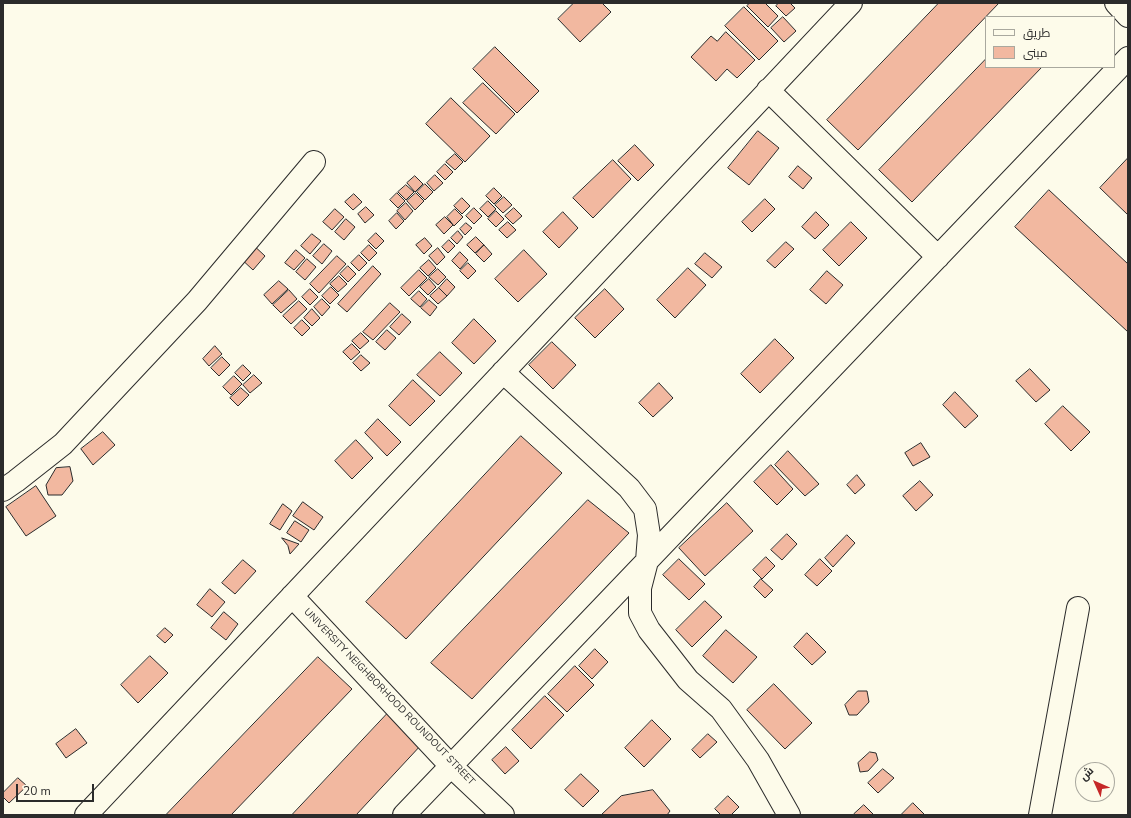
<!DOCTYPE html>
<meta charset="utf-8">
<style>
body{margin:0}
#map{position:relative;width:1131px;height:818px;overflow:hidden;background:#fdfbea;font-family:"Nunito Sans",Cairo,sans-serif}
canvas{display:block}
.frame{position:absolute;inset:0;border:4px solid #2b2b2b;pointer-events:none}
.legend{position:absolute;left:985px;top:16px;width:130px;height:52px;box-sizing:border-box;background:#fdfbea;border:1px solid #a9a89e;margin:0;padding:5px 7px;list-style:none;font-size:12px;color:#2b2b2b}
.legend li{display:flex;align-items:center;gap:8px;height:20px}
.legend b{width:20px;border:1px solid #a9a89e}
.north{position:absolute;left:1075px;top:762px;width:40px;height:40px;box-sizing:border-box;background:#fdfbea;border:1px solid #a9a89e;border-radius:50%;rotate:315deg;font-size:11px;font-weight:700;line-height:16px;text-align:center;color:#2b2b2b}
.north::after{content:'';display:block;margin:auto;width:14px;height:18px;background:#c62828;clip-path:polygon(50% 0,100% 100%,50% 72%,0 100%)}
.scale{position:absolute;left:16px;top:784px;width:78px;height:18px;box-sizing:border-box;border:2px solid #2b2b2b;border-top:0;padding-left:5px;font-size:12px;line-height:14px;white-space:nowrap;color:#2b2b2b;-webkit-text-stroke:3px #fdfbea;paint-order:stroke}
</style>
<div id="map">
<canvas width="1131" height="818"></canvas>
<div class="frame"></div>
<ul class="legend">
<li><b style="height:5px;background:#fdfbea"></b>طريق</li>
<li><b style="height:11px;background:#f2b8a0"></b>مبنى</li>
</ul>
<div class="north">ش</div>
<div class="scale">20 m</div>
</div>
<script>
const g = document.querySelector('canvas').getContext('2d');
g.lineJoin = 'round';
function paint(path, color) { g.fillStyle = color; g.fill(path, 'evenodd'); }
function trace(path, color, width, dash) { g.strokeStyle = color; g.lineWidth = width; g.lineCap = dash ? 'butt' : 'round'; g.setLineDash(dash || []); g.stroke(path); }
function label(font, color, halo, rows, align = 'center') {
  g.font = font + ' "Nunito Sans",sans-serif'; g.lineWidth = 3; g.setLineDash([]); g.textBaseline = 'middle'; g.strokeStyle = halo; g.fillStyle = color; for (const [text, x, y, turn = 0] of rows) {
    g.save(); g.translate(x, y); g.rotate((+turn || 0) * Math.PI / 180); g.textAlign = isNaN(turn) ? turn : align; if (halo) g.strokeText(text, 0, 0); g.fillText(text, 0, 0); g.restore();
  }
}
const building = new Path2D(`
 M574,3H602L611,12L580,42L558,19Z
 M750,3H765L778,16L768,27L747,6Z
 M779,3H790L795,8L786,16L776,6Z
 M939,3H999L858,150L827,120Z
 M744,7L778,41L759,60L725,26Z
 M783,17L796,31L784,42L771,28Z
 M726,32L755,60L737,78L727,69L716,81L691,57L711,36L717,41Z
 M495,47L539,91L517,113L473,69Z
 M986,59V67H1042L912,202L879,170Z
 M483,83L515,114L496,134L463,103Z
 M451,98L490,136L465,162L426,124Z
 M758,131L779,148L749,185L728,168Z
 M635,145L654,165L638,181L618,161Z
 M455,154L463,162L455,170L446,162Z
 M1128,158V215L1100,188Z
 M613,160L631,179L593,218L573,198Z
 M445,164L453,172L445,180L437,172Z
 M798,166L812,178L803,189L789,177Z
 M435,175L443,183L434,191L427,183Z
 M415,176L423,184L415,192L407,183Z
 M425,184L433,192L425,200L417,192Z
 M406,185L414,192L406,200L398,192Z
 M494,188L502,196L494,204L486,196Z
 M1049,190L1128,264V332L1015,227Z
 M397,193L405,201L398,208L390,200Z
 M416,193L424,201L415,210L407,201Z
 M354,194L362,202L353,210L345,202Z
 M504,197L512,205L503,213L495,205Z
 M462,198L470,206L462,214L454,206Z
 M765,199L775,209L752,232L742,222Z
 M488,201L496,209L488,217L480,209Z
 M406,203L413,211L405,220L397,211Z
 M366,207L374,215L365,223L358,214Z
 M474,208L482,216L474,224L466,216Z
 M514,208L522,216L513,224L505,216Z
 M335,209L344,217L332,230L323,222Z
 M455,209L463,217L454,226L447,217Z
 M496,211L504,219L496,227L488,219Z
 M563,212L578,228L559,248L543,232Z
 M816,212L829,225L815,239L802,227Z
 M397,213L404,221L396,229L389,221Z
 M445,217L453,225L444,234L436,225Z
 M346,219L355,227L344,240L335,232Z
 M508,222L516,230L507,238L499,230Z
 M851,222L867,238L839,266L823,250Z
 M466,223L472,228L465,235L460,229Z
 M458,231L463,237L457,244L451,238Z
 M376,233L384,241L376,249L368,241Z
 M312,234L321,241L310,254L301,246Z
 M476,237L484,245L475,253L467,245Z
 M425,238L432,246L424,254L416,245Z
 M449,240L455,246L448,253L442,247Z
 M250,242L265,256L253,270L238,256Z
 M786,242L794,249L775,268L767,261Z
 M324,244L332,251L322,264L313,256Z
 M369,245L377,253L369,261L361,253Z
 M484,245L492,254L484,262L476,254Z
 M438,248L445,257L437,265L429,256Z
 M296,250L305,258L294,270L285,263Z
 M524,250L547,274L518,302L495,279Z
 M460,252L468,260L460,269L452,261Z
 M705,253L722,267L712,278L695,264Z
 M359,255L367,263L359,271L351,263Z
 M337,256L346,264L319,293L310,284Z
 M307,259L316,267L305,280L296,272Z
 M429,260L436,268L428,276L420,268Z
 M468,263L476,271L468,279L460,271Z
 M348,266L356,274L348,282L340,274Z
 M373,266L381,274L347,312L338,304Z
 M688,268L706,285L675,318L657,300Z
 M438,269L446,277L438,285L429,277Z
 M419,270L427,278L409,296L401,288Z
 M827,271L843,285L826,304L810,290Z
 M339,276L347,284L338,292L330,284Z
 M429,279L436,287L428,295L420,287Z
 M447,279L455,287L447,296L439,288Z
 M279,281L288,289L272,304L264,295Z
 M331,287L339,295L330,304L322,296Z
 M439,288L447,296L438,304L430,296Z
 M310,289L318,297L310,305L302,297Z
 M605,289L624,309L595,338L575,318Z
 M289,290L297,299L281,313L273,305Z
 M419,291L427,299L420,307L411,299Z
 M322,299L330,307L322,316L314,307Z
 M429,300L437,307L430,316L421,308Z
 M299,301L307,309L291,324L283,316Z
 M390,303L400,312L373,340L363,332Z
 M312,309L320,318L312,326L304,318Z
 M402,314L411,322L399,335L390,327Z
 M474,319L496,341L474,364L452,343Z
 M302,320L310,328L302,336L294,328Z
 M387,330L396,338L385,350L376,342Z
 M361,333L369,341L360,349L352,341Z
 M775,339L794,358L760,393L741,374Z
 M552,342L576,365L553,389L529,365Z
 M352,344L360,352L351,360L343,352Z
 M215,346L222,354L209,366L203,359Z
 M440,352L462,373L440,396L417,375Z
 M361,355L370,363L361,371L353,363Z
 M222,357L230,365L219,376L211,368Z
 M243,365L251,373L243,381L235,373Z
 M1030,369L1050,390L1036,402L1016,381Z
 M254,375L262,383L250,393L243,385Z
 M234,376L242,384L231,395L223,387Z
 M413,380L435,401L410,426L389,406Z
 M659,383L673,398L653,417L639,403Z
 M241,388L249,395L238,406L230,398Z
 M955,392L978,416L965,428L943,405Z
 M1063,406L1090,432L1071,451L1045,424Z
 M378,419L401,442L387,456L365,433Z
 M103,432L115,445L93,465L81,449Z
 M521,436L562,473L406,639L366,602Z
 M356,440L373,458L352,479L335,461Z
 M921,443L930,457L913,466L905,453Z
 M788,451L819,484L805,496L775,465Z
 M771,465L793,489L777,505L754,482Z
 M70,467L73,481L62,495H48L46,485L56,468Z
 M857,475L865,485L855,494L847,485Z
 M920,481L933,495L916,511L903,496Z
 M36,486L56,516L26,536L6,507Z
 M588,500L629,533L472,699L431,663Z
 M303,502L323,517L314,530L293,516Z
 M727,503L753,531L705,576L679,548Z
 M283,504L292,511L280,530L270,524Z
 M295,521L309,530L301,542L287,533Z
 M787,534L797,544L782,560L771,550Z
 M847,535L855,543L833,567L825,558Z
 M282,538L299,544L290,554L288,546Z
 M766,557L775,566L762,579L753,570Z
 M679,559L705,584L689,600L663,575Z
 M820,559L832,571L817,586L805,575Z
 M243,560L256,571L235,594L222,583Z
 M761,579L773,590L765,598L754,587Z
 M210,589L225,602L212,617L197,605Z
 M705,601L722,617L692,647L676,630Z
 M224,612L238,624L226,640L211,628Z
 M165,628L173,635L165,643L157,636Z
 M726,630L757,657L733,683L703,656Z
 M807,633L826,652L812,665L794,647Z
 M595,649L608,662L592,679L579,666Z
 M150,656L168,673L138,703L121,685Z
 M318,657L352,689L231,815H166Z
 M575,666L594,685L567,712L548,694Z
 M774,684L812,723L785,749L747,710Z
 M858,691H867L869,702L857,715H849L845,705Z
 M545,696L564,715L531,749L512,730Z
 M388,713L422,744L356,815H292Z
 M652,720L671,739L644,767L625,748Z
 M76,729L87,743L66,758L56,744Z
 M708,734L717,742L700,758L692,750Z
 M506,747L519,761L505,774L492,760Z
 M870,752L876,753L878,760L868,771L860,772L858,763Z
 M883,769L894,778L878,793L868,783Z
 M581,774L599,791L583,807L565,790Z
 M18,778L27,786L9,803L3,797V793Z
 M653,790L670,811L667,815H601L621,796Z
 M728,796L739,807L731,815H721L715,809Z
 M913,803L925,815H901Z
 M864,805L874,815H854V814Z`);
paint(building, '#f2b8a0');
trace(building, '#2b2b2b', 1);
const street = new Path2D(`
 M1116,3L1128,16
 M768,90L938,257
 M503,372L629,488L645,509L649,535L647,561L640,588V613L649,630L688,680L721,709L758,760L789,815
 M3,490L16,481L63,444L197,301L314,162
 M292,596L451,766L503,815
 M86,815L851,3
 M404,815L1128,58
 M1040,815L1078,608`);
trace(street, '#2b2b2b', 24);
trace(street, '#fdfbea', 22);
label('10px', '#2b2b2b', '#fdfbea', [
 ["UNIVERSITY NEIGHBORHOOD ROUNDOUT STREET",389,697,46]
]);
</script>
